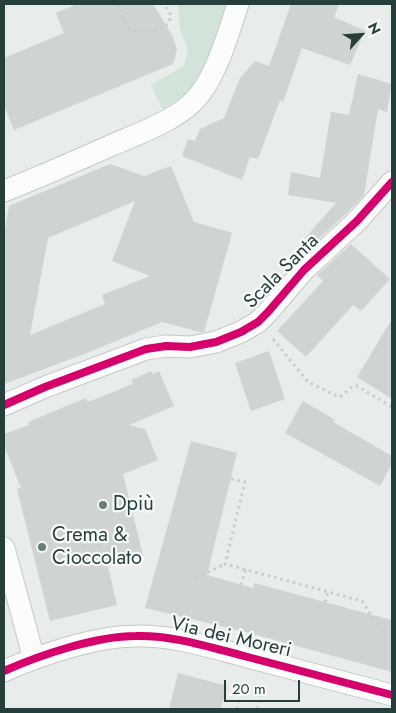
<!DOCTYPE html>
<meta charset="utf-8">
<style>
body{margin:0}
#map{position:relative;width:396px;height:713px;overflow:hidden;background:#e8ecea;font-family:Jost,sans-serif}
canvas{display:block}
.frame{position:absolute;inset:0;border:5px solid #25403c;pointer-events:none}
.north{position:absolute;left:336px;top:10px;width:50px;height:50px;-webkit-text-stroke:4px #f7faf9;paint-order:stroke;rotate:64deg;font-size:14px;font-weight:700;line-height:20px;text-align:center;color:#25403c}
.north::after{content:'';display:block;margin:auto;width:18px;height:22px;background:#25403c;clip-path:polygon(50% 0,100% 100%,50% 72%,0 100%)}
.scale{position:absolute;left:224px;top:680px;width:76px;height:22px;box-sizing:border-box;border:2px solid #25403c;border-top:0;padding-left:6px;font-size:15px;line-height:18px;white-space:nowrap;color:#25403c;-webkit-text-stroke:4px #f7faf9;paint-order:stroke}
</style>
<div id="map">
<canvas width="396" height="713"></canvas>
<div class="frame"></div>
<div class="north">N</div>
<div class="scale">20 m</div>
</div>
<script>
const g = document.querySelector('canvas').getContext('2d');
g.lineJoin = 'round';
function paint(path, color) { g.fillStyle = color; g.fill(path, 'evenodd'); }
function trace(path, color, width, dash) { g.strokeStyle = color; g.lineWidth = width; g.lineCap = dash ? 'butt' : 'round'; g.setLineDash(dash || []); g.stroke(path); }
function label(font, color, halo, rows, align = 'center') {
  g.font = font + ' Jost,sans-serif'; g.lineWidth = 4.5; g.setLineDash([]); g.textBaseline = 'middle'; g.strokeStyle = halo; g.fillStyle = color; for (const [text, x, y, turn = 0] of rows) {
    g.save(); g.translate(x, y); g.rotate((+turn || 0) * Math.PI / 180); g.textAlign = isNaN(turn) ? turn : align; if (halo) g.strokeText(text, 0, 0); g.fillText(text, 0, 0); g.restore();
  }
}
paint(new Path2D(`
 M178,4H229L208,66L188,92L162,109L151,85L184,66L188,50L180,29Z`), '#d2e4da');
paint(new Path2D(`
 M77,4H153L173,37L177,50L173,64L14,130L4,106V58L64,33L56,13Z
 M291,4H339L334,17L365,31L350,65L302,48L283,102L280,100L258,159L250,157L242,180L182,156L188,139L195,141L200,129L224,118L240,78L255,61L269,66Z
 M358,74L392,84L387,112L378,109L364,195L348,212L312,245L305,238L336,203L288,195L291,172L320,178L331,112L349,115Z
 M110,164L144,176L171,166L194,222L232,233L204,332H200L162,322L87,353L4,384V235L9,206ZM135,201L112,261L150,276L102,295L105,304L30,335L48,238Z
 M351,244L390,279L361,311L353,305L306,357L277,331L323,281L317,275Z
 M392,319V399L357,377Z
 M269,351L285,399L251,411L235,363Z
 M151,371L153,374L159,371L174,406L129,425L145,429L158,460L123,474L143,555L108,566L117,605L50,621L17,489L21,488L4,446V434L29,425L28,422L86,398L88,402L133,384L131,380Z
 M303,401L335,420L333,422L392,456V464L380,486L285,433Z
 M191,441L237,453L207,575L253,588L254,583L392,620V672L242,631L145,608Z
 M178,673L227,686L221,709H169Z`), '#cfd3d2');
const minor = new Path2D(`
 M4,191C40,177 76,161 112,145C140,133 181,119 200,94C219,68 228,34 238,4
 M4,405L45,387L146,349L166,346L190,347L216,342L241,332L258,322L268,312L304,270L357,221L392,182
 M4,548L34,659
 M4,671C40,655 96,636 136,636C173,635 209,647 244,656C294,669 343,682 392,695`);
trace(minor, '#c5c9c7', 23);
trace(new Path2D(`
 M118,4L128,28C141,34 158,32 169,23L171,15L165,6
 M273,339L308,382L339,397L341,396L353,386H357L392,407
 M231,479L245,482L225,564L362,601L378,626
 M196,578L225,564
 M241,585L246,569
 M325,602L328,592
 M237,709L243,684
 M257,709L262,689`), '#c6cecd', 3, [2.5, 4]);
trace(minor, '#fcfcfc', 21);
trace(new Path2D(`
 M4,405L45,387L146,349L166,346L190,347L216,342L241,332L258,322L268,312L304,270L357,221L392,182
 M4,671C40,655 96,636 136,636C173,635 209,647 244,656C294,669 343,682 392,695`), '#d6006c', 8);
for (const [x, y, r, color] of [
 [103,505,5,"#697c79"],
 [42,547,5,"#697c79"]
]) { const dot = new Path2D(); dot.arc(x, y, r, 0, 2 * Math.PI); g.fillStyle = color; g.fill(dot); trace(dot, '#f7faf9', 2); }
label('20px', '#25403c', '#f7faf9', [
 ["Scala Santa",282,272,-45],
 ["Via dei Moreri",231,638,13]
]);
label('20px', '#25403c', '#f7faf9', [
 ["Dpiù",113,505],
 ["Crema &",52,536],
 ["Cioccolato",52,559]
], 'left');
</script>
